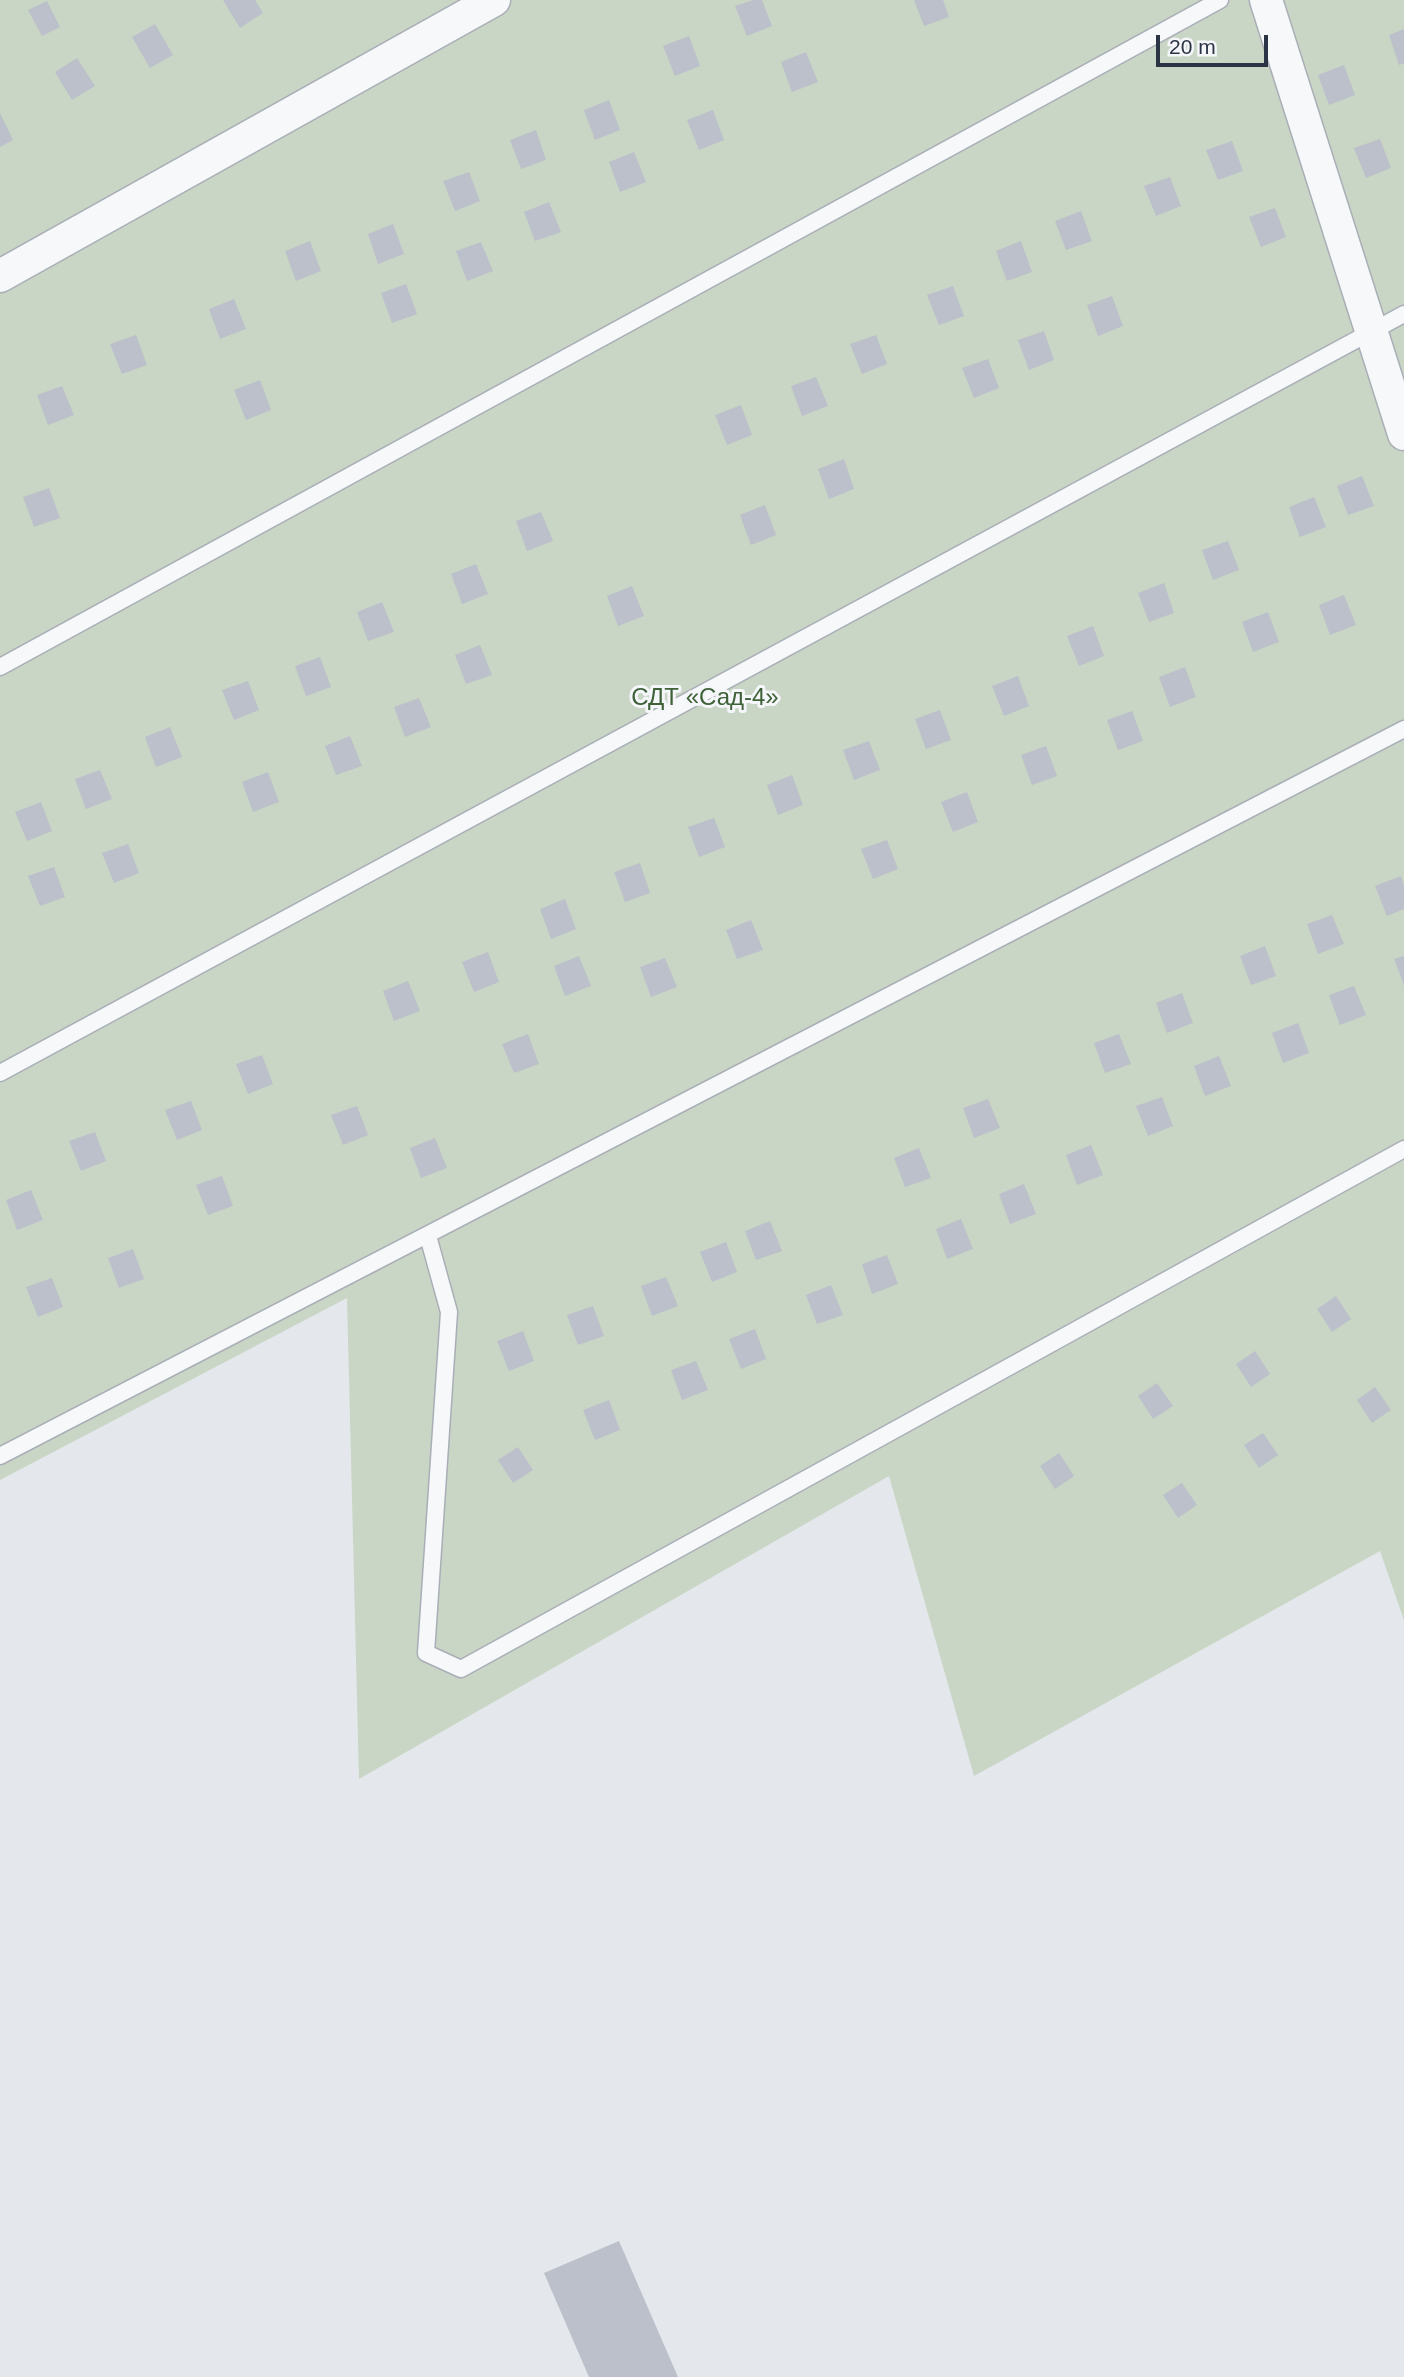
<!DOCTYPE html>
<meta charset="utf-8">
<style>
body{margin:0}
#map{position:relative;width:1404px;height:2377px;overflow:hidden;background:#e4e7ec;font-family:Arial,sans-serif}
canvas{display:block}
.scale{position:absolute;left:1156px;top:35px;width:112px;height:32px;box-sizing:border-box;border:4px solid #2b3445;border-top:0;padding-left:9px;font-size:21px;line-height:24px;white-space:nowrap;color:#2b3445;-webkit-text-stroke:5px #f4f6f9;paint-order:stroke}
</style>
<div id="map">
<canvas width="1404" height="2377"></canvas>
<div class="scale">20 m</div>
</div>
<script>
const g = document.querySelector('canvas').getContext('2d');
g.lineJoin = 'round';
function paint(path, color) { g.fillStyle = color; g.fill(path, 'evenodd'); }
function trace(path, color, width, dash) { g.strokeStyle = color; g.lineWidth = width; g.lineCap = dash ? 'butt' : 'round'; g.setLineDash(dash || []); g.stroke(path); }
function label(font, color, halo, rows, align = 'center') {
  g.font = font + ' Arial,sans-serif'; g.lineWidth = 6; g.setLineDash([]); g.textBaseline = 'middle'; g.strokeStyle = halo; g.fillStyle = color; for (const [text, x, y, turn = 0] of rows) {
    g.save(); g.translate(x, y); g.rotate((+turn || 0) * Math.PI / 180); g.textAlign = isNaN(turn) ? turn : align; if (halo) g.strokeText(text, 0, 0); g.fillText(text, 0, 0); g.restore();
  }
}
paint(new Path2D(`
 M0,0H1404V1620L1380,1551L974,1776L889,1476L359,1779L347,1298L0,1480Z`), '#c9d6c5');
paint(new Path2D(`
 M223,0H255L263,13L240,28Z
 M753,0H762L772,26L747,36L735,6Z
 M914,0H943L949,17L924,26Z
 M47,1L60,27L42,36L28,10Z
 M155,24L173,55L150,68L132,37Z
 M1404,29V63L1399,65L1389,35Z
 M689,36L700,66L675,76L663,46Z
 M806,52L818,82L792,92L781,62Z
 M77,58L95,86L72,100L55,72Z
 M1344,65L1355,95L1329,105L1318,75Z
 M609,100L620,130L595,140L584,110Z
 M713,110L724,140L699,150L687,120Z
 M0,113L13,140L0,147Z
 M536,130L546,160L521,169L510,140Z
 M1380,139L1391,168L1366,178L1354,148Z
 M1232,141L1243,171L1218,180L1206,150Z
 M634,152L646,182L620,192L609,162Z
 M469,172L480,201L455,211L443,181Z
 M1170,177L1181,206L1156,216L1144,186Z
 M549,202L561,232L535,241L524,212Z
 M1275,208L1286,237L1261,247L1249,217Z
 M1081,211L1092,241L1066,250L1055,221Z
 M393,224L404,254L378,264L368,234Z
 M310,241L321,271L296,281L285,251Z
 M1021,241L1032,272L1007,281L996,251Z
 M481,242L493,271L467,281L456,251Z
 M406,284L417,314L392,323L381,293Z
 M953,286L964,316L939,325L927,295Z
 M1112,296L1123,326L1098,336L1087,305Z
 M234,299L246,329L220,339L209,309Z
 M1044,331L1054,360L1029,370L1018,340Z
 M136,335L147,365L122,374L110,344Z
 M876,335L887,364L862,374L850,344Z
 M988,359L999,388L974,398L962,368Z
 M816,377L828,406L802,416L791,386Z
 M260,380L271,410L246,420L234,390Z
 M62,386L74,415L48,425L37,395Z
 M741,405L752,435L727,445L715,415Z
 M844,459L854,489L829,499L818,469Z
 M1362,476L1374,506L1348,515L1337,486Z
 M49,488L60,518L34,527L23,497Z
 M1314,497L1326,527L1300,537L1289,507Z
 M765,505L776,535L751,545L740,515Z
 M541,512L553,541L527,551L516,521Z
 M1228,541L1239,570L1213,580L1202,550Z
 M476,564L488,594L462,604L451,574Z
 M1164,583L1174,613L1149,622L1138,593Z
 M632,586L644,616L618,626L607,596Z
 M1344,595L1356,625L1330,635L1319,605Z
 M382,602L394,632L368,641L357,612Z
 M1268,612L1279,642L1253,652L1242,622Z
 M1093,626L1104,656L1079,666L1067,636Z
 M480,645L492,675L466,684L455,655Z
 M320,657L331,687L306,696L295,666Z
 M1185,667L1196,697L1170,707L1159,677Z
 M1018,676L1029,706L1004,716L992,686Z
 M248,681L259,710L234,720L222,690Z
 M419,698L431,727L405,737L394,707Z
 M940,710L951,740L926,749L915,719Z
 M1132,711L1143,741L1118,750L1107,720Z
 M170,727L182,757L156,767L145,737Z
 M350,736L362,766L336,775L325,746Z
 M869,741L880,770L854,780L843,750Z
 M1046,746L1057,776L1032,785L1021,755Z
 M100,770L112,799L86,809L75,779Z
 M268,772L279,802L253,812L242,782Z
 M792,775L803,805L778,815L767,785Z
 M967,792L978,822L953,832L941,802Z
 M41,802L52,831L27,841L15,812Z
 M714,818L725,847L699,857L688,827Z
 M887,840L898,869L873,879L861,849Z
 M128,844L139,873L114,883L102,853Z
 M640,863L650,893L625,902L614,872Z
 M54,867L65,897L40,906L28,876Z
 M1401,876L1404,885V909L1387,916L1375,886Z
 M565,899L576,929L551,939L540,909Z
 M1332,915L1344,944L1318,954L1307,924Z
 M751,920L763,950L737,959L726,930Z
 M1265,946L1276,976L1251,985L1240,956Z
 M488,952L499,982L474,992L462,962Z
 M579,956L591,986L565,996L554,966Z
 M1404,956V985L1394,959Z
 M665,958L677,987L651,997L640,967Z
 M408,981L420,1011L394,1021L383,991Z
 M1354,986L1366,1015L1340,1025L1329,995Z
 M1182,993L1193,1023L1167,1033L1156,1003Z
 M1298,1023L1309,1053L1283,1063L1272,1033Z
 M528,1034L539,1064L514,1073L502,1044Z
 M1119,1034L1131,1064L1105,1073L1094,1043Z
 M262,1055L273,1084L248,1094L236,1064Z
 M1219,1056L1231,1086L1205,1096L1194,1066Z
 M1162,1097L1173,1126L1148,1136L1136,1106Z
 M988,1099L1000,1128L974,1138L963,1108Z
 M191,1101L202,1130L177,1140L165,1110Z
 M357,1106L368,1135L343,1145L331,1115Z
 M95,1132L106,1161L81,1171L69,1141Z
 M435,1138L447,1168L421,1178L410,1148Z
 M1091,1145L1103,1175L1077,1185L1066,1155Z
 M919,1148L931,1178L905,1187L894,1158Z
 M222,1176L233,1206L208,1215L196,1185Z
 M1024,1184L1036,1214L1010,1224L999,1194Z
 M31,1190L43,1220L17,1230L6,1200Z
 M961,1219L973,1249L947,1259L936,1229Z
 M770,1221L782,1251L756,1260L745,1231Z
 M726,1242L737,1272L712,1282L700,1252Z
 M133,1249L144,1279L119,1288L108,1258Z
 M887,1255L898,1284L872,1294L862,1264Z
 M666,1277L678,1306L652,1316L641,1286Z
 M52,1278L63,1307L38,1317L26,1287Z
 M831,1285L843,1315L817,1324L806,1295Z
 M1336,1296L1351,1319L1332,1332L1317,1309Z
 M593,1306L604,1336L578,1345L567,1315Z
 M755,1329L766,1359L741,1369L729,1339Z
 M523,1331L534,1361L509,1371L497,1341Z
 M1255,1351L1270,1374L1251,1387L1236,1364Z
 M696,1361L708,1390L682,1400L671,1370Z
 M1157,1383L1173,1406L1153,1419L1138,1396Z
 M1375,1387L1391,1410L1372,1423L1357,1400Z
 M609,1400L620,1430L595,1440L583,1410Z
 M1263,1433L1278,1455L1259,1468L1244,1445Z
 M518,1447L533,1470L513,1483L498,1460Z
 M1059,1453L1074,1476L1055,1489L1040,1466Z
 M1182,1483L1197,1505L1178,1518L1163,1495Z
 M619,2241L678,2377H589L544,2273Z`), '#bbc0ca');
const lane = new Path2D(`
 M0,667L1220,0
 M0,1073L1404,314
 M428,1236L449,1312L426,1653L461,1669L1404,1149
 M0,1456L1404,729`);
const street = new Path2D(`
 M1266,0L1404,434
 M0,276L494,0`);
trace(lane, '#a9aeb7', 19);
trace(street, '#a9aeb7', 35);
trace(lane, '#f7f8fa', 16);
trace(street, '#f7f8fa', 32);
label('24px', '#3f6138', '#f4f6f9', [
 ["СДТ «Сад-4»",705,698]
]);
</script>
